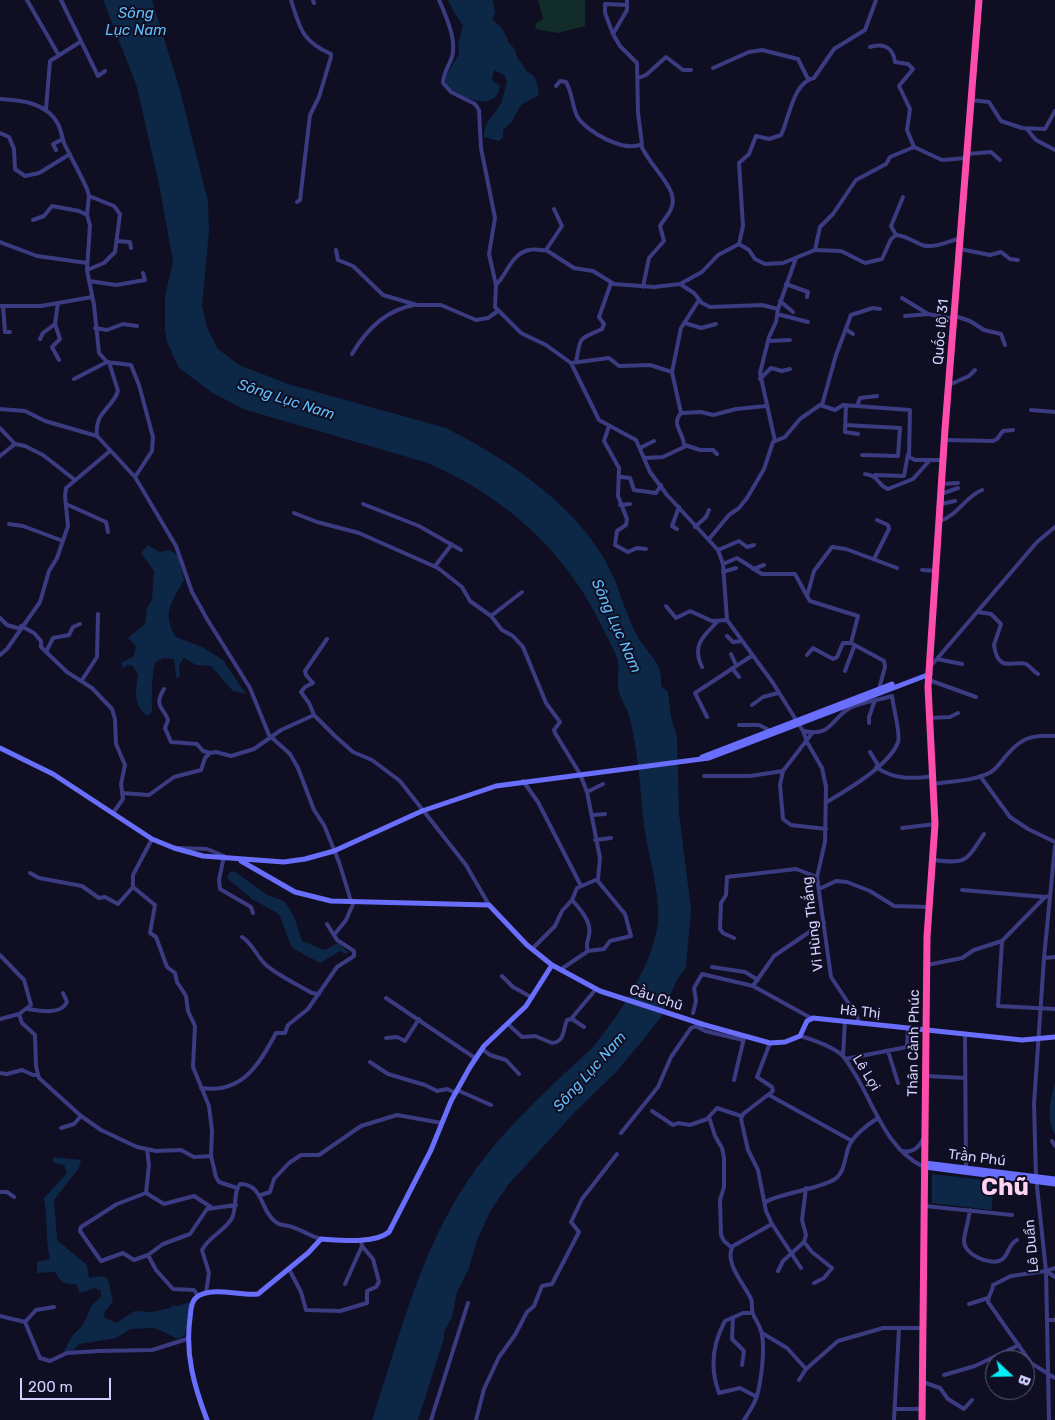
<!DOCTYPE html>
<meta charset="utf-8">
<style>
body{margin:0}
#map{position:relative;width:1055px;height:1420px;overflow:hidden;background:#100e22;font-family:Rubik,sans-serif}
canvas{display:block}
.north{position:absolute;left:985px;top:1350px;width:50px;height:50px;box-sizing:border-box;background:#100e22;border:1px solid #5e5c7a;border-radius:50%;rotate:111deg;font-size:14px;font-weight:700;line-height:20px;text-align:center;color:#d3d0fe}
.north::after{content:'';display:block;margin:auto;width:18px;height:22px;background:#04ecf6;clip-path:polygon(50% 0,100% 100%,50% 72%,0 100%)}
.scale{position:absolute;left:20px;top:1378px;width:91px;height:22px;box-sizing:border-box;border:2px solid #d3d0fe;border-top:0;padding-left:6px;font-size:15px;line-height:18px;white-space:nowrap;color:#d3d0fe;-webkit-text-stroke:4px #100e22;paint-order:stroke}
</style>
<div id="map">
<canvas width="1055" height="1420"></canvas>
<div class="north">B</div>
<div class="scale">200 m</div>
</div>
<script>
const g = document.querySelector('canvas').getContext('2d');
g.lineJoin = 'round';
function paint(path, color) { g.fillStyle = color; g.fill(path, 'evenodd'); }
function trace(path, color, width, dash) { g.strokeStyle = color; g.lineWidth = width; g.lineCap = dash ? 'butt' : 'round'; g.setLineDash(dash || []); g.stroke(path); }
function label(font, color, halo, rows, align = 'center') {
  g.font = font + ' Rubik,sans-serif'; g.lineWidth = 4; g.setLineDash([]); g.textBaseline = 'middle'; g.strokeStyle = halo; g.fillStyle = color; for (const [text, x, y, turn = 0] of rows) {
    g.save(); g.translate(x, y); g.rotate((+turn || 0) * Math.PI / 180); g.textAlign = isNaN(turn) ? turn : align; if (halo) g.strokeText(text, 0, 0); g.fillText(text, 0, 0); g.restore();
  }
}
paint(new Path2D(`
 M538,0H585V26L558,33L535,29L536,23L543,19Z`), '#112c29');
paint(new Path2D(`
 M103,0H152L153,3L179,87L208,201L209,232L202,305L207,328L218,349L239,365L288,384L446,428C506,459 570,500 605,560C619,584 624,612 638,637C648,655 663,661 661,686L668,692L671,717L677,737L679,814L691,910L686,967L677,980L661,1017L643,1040L616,1072L574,1113L508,1185L491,1210L477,1240L469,1268L457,1292L452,1317L444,1332V1338L418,1420H372C399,1339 420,1250 469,1179C503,1129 549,1088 593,1047C621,1013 663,951 658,906C656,876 646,847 643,817C640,784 638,751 630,720C628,710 622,701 619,692C616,681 620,671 618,662C615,650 607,638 602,627C567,552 504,496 428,463L243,409L213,393L179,368L167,342L165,329V296L173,262L160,189L137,87Z
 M448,0H493L495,13L492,20C499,24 507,34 508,42C517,49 514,52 519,60C522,65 525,66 526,71C538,77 537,83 539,95L521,105L511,123L503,130V137L499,141L484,137C483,122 496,114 502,101C504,95 505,88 507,82L504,75L494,70L492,80L500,86C496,114 461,98 446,85V76L459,54L458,44L463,26C458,17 452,10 448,0Z
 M148,545L160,552L170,550L178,556L184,580C172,602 161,613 176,637L202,647L223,660L246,694L233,691L211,666L196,665L184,658L179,665L180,676L176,678L174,659L163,658L155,663C151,678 152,696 152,712L147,716C134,705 135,692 138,675L133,666L127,665L123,668L121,663L134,656L136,646L128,638L145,624L147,608L152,600L154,571L141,553Z
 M234,871L267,895L284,901L294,916L302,941L325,950L338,943L348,952L347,954L340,951L320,963L292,948L279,914L252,899L227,878L229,873Z
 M1055,1083V1135C1046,1118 1050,1101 1055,1083Z
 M53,1157L81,1160L79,1168L54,1200L57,1240L87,1265L89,1278L102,1276L108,1279L113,1302L105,1311L104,1317L116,1323L135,1311L152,1312L170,1308L172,1305L177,1306L191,1302L185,1335L178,1339L155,1328L130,1329L116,1338L79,1344L74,1350L63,1353L73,1335L83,1325L92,1305L101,1297V1291L95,1288L80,1293L76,1284C65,1285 60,1282 55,1272L37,1273V1262L50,1259C45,1238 48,1219 44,1198L67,1173L64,1165L54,1163Z
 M932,1174L993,1181L992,1210L932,1203Z`), '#0d2747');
trace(new Path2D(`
 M27,0L58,54
 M61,0L98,76L105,71
 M291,0C300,29 302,41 331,54V57L319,97L310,115L300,200L297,202
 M313,0L314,3
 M439,0C446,16 457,40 452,57C449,66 443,73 443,83L451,92L475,104L479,110L481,148L495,218L489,254L496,285L495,307L521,333L546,345L571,363L599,420L636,440L650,472L667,495L718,550L723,564L727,620L773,683L803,731C833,737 830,719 850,708C862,702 879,700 892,696C893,707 901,734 898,742C890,765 847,790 827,802
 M613,34L605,13V4L627,5
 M870,47C884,43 893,47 895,62L908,64L913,69L899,86L910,109L907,130L914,147
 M713,68L749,52L762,50L798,59L808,79
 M638,78L646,75L666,57L683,70H691
 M556,86L560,81L566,82C572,92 572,105 577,116C586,132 625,153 642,144L638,113L637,63L620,46L613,34L627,10V0
 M0,99C22,100 47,103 58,124C61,130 62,137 64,143C71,158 80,173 87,189L89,196L87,215L90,225L87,270L94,305L99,353L107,362L131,365L139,385L153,437L152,451L135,477L176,546L192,592L207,619L250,688L269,735L290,754L298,768L314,810L324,825L339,862L351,901
 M971,100L989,102L1001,121L1022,128L1045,129L1055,111
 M46,109L50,61L80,42
 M1026,128L1036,140L1055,150
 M0,133L9,137L14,149L15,169L25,176L39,173L70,154
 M641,145C648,165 678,187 672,206C670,214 664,219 660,226L664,241L649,258L643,287
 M56,150L53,144L63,139
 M967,154L991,152L1000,160
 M33,220L44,216L52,206L79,211L87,215
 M896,235L891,226L903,197
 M117,241L130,242L131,248
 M0,242L37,256L87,263
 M739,244L743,226L739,163L749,154L756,136L769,139L781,135C789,119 793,82 814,78L834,49L865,30L876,0
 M960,249L990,255L1001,252L1010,259L1018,260
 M336,250L338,260L353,266L383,295L417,305H441L476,320L488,318L498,311
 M546,250L574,268L593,271L614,284L654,287L680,284L702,272L718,255L739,244L749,250L755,259L765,264L783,263L815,250L841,251L865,263L882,259L891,239L896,235C907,236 912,241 922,245C934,249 949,241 961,238
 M815,250L820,227L833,214L856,180L886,164L890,157L914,147L942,160L966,158
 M87,270L104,263L115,252L120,214L114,206L89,196
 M89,281L116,285L145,280L143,273
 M680,284L694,293L702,303L710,307L762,305L778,309
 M786,284L808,292L807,297
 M496,285C507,274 512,253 529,250C535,248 540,251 546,250L562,226L554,209
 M902,298L928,314L954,319
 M780,301L793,312
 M58,303L55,324L60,339L52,347L59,360
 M0,306H41L92,297
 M3,306L5,332H10
 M777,314L808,322
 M905,316L928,314
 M955,316L970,321L984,330L1001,334L1005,345
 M685,323L701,328L716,324
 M95,328L107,330L123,324L137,326
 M847,330L853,334
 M40,339L43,333L55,324
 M768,341L790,340
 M352,354C366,330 386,310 414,305
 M109,362L118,391C112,409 94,412 97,436L135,477
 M576,362C581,334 579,340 602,329L604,324L599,317L611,283
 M571,363L609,358L619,366L650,365L672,372L681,328L699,300
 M74,379L107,362
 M760,379L771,368L782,371L790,369
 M949,385L969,376L975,370
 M822,405L836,355L851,315L873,308L880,309
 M846,405L845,432L858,434
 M857,406L860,398L877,396
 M0,409L25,411L45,421L97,436
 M1031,410L1055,412
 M681,413L701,412L713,415L736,409L766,406
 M845,425L900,428L898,456L862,455
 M609,426L604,441L619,468L618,496L627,519L626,525L617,531L615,545L628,552L637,548L646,549
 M0,428L15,444
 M945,440L993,441L997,439L1003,431L1013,430
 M775,441L760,373L769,337L776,322L778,309L796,258
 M685,445L700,450H713L717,454
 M640,448L654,441
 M0,456L15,444L25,446L43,455L75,480
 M644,458L663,457L684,447C685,433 670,425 681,413L672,372
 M865,474C880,476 877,485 888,489L913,479L930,460
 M875,475L904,476L908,454
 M621,477L630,478L634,490L656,493L661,485
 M942,484L958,483
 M941,494L958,488
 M66,504L106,522L108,532
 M363,504L419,526L461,550
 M941,504L955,501
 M620,505L630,504
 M294,513L317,522L359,533L438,568L462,587L470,601L491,616L502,630L513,636L523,647L546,703L560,722L554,730L555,733L580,774L587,792L600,858L598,879L577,888L572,900L562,911L555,926L532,949
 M940,521C958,515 965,497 982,490
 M9,524L23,526L63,541
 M695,527L706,517L709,510
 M677,529L672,526L679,507
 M709,539L729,515L739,508L747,498L764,469L773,442L785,437L800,419L820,405L835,410L843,405L910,410L909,457L915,460H944
 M718,550L739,541L747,547L754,545
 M874,559L889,529L888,525L877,520
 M723,564L737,558L762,574H795L807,596
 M435,566L452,544
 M753,569L764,565
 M922,570L937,571
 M723,572L736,568
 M666,606L676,618L690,611L712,621L727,620
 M978,612L991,614L1001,624L994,645C998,674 1013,660 1026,664C1030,666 1034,672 1038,674
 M491,616L522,592
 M0,618L7,625L21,629
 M21,626L34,633L41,641V647L67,672L92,688L112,709L115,719L116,744L125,765L121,784L123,799L113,813
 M727,636L733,642L742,641
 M327,639L305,671L306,675L313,683L305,687L301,692L309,703L314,715L335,736L353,752L372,760L400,781L466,865L489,905
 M46,652L53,638L69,635L73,627L80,624
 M731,654L736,665
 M0,655L7,649L40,602L49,571L57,558L68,526L65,496L66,488L110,451
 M807,655L813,648L833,659L837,657L843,643H851
 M937,659L962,664
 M702,667C692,646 702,637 717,622
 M930,667L1037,542L1055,527
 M732,668L739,677
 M845,671L854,647
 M82,680L97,657L98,614
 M929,680L976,697
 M164,689C153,707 164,707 168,720L165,728L171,742L197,744L203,751L210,753
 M879,689L885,667L884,661L851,643L858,616L810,601L807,596L814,571L832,547L846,549L897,568
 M752,705L763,697L778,693
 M707,717L695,693L753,655
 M929,718L950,717L958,713
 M869,723V717L875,700
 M739,725H759L769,730
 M803,731L807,742L822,768L826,787L825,842L817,877L831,977L857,1016L859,1023
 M813,732L783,771L780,785L783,819L791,825L826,829
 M870,752L878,765
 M876,767C894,780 913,779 934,776
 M704,776H750L783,771
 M980,776L1010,817L1028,829L1055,842
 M523,781L538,802L581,886
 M934,784C952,781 975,781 991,772C997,768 1001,762 1005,757C1020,739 1030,734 1055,736
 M587,792L603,784
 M122,793L149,795L174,777L201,770L205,758L210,753L216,752L231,756L254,749L281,730L314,715
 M593,815L605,814
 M902,828L935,824
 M595,840L611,838
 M179,848L207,849L224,856L219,880L220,889L251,907L253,913
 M933,860C968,864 965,862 984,834
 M30,873L39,878L82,886L99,898L105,897L118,904L133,887V875L152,839
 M133,887L155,905L150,933L156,937L167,967L175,973L177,982L186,996L188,1011L195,1026L193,1067L209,1106L212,1131L211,1156L216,1177L219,1182L237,1188
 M819,889L836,881L847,882L870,891L894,906L929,907
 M962,890L1045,897
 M572,900C580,909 592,922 589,935C588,942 585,944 588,951
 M334,935L346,920L354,902
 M242,937C252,943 256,955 265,964C278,976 297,984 312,993L319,994
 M734,938L723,933L720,929L721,903L726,895L727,877L796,869L817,877
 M1002,941L998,1006L1055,1009
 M0,955L24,980L31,1005L19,1014L0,1019
 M1044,958L1055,957
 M927,965L962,958L974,950L1002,941L1045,897L1049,896
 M712,967L745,972L758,980
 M560,970L588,951L604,949L610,941L631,936L625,914L597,880
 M502,976L513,987L531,997
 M753,986L774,956L824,922
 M386,998L475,1058
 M28,1009C40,1011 61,1015 67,1002L63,993
 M693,1013L696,1001L694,988L702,974L753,986L811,1018
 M19,1014L22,1023L35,1035L36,1066L39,1078L81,1116L101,1130L137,1147L156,1151L181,1150L194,1157L211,1156
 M571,1019L596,989
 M508,1024L522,1037L535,1036L552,1043C565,1042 563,1029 567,1020L572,1019L584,1027
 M965,1035L966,1170
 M800,1036C814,1040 831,1046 842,1055C847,1060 851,1068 855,1074C875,1107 887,1150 924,1167
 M386,1038L397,1037L405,1041L419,1019
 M770,1043L757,1077L772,1087L773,1091L743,1114L741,1119L748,1150L758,1170L766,1211L772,1224L801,1268
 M482,1049L490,1055L506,1060L519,1074
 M888,1051L898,1083
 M843,1056L845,1021
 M845,1059L907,1047L908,1029
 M370,1062L388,1074L425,1085L437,1091L447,1089L456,1093
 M0,1073L7,1074L22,1070L33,1075H38
 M926,1076L965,1078
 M734,1080L744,1038
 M201,1088C242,1094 259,1065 276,1033H285L288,1025L308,1009L337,967L354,956V951L337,940L327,924
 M457,1090L491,1105
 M769,1095L852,1141
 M652,1111L673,1125L678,1123L690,1125L707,1119L717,1108L741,1116
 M709,1117L715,1136L722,1148L724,1158V1187L720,1200L721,1235L724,1241L732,1248
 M61,1128L74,1124L81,1116
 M621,1133L658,1087L671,1057L691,1028L696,1026L705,1031L743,1040
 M1052,1141L1055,1146
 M147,1149L149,1165L146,1193L164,1204L194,1196L211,1207
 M902,1151C913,1153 919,1148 923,1139
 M0,1192H7L14,1197
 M146,1193L117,1204L81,1227L80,1231L101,1261L123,1253L134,1260L148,1255L163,1244L190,1234L207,1209L236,1205
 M261,1195L270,1192L274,1179L289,1163L301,1155H319L361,1126L397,1115L442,1123
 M765,1202C785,1192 820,1189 835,1179C846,1171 844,1156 850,1144C856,1133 867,1125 878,1118
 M925,1206L1012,1215
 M970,1210C969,1219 964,1235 964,1241C964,1255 991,1266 1001,1260C1010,1255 1007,1245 1017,1240
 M804,1242L812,1252L832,1268L824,1278L814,1283
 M148,1255L156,1270L173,1289L194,1290L198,1296
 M289,1269L301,1292L306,1310L340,1311L367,1303V1291L376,1287L379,1282L373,1259L362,1246L361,1240
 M778,1271L783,1261L804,1242L806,1235L802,1220L806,1188
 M1046,1271L1055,1268
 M1055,1277L1046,1271L1011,1276L993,1285C993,1292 988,1294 988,1302L1031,1363L1055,1378
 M345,1284L362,1246
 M206,1293L209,1273L202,1250C209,1236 225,1231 232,1218C237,1208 233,1192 240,1184C264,1184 260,1212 277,1223C282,1226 288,1225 292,1227C302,1230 310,1236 321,1239
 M969,1304L988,1298
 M752,1313H743L725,1321C712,1345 710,1369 719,1393L740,1388L757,1397
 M0,1316L25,1322L40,1358L50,1361L67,1353L99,1351L152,1350L187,1339
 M733,1318L732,1339L744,1351L742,1365
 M1047,1320H1055
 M25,1322L36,1310L54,1307
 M762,1333L787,1348L806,1369
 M944,1375L975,1366L1019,1345
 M799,1380L806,1369L838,1341L883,1328H923
 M923,1382L940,1388L948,1399L964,1409L972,1400
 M895,1409H923
 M431,1420L468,1303
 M476,1420L484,1389L499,1357L515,1335L527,1312L534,1306L542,1286L552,1284L579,1232L571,1222L582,1199L617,1154
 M744,1420C749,1412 754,1405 757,1396C761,1381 765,1351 762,1335C761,1327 756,1321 753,1314C751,1309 753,1304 751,1299C745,1285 723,1262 733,1246L772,1224
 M894,1420L899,1329
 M1049,1420L1046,1271L1036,1177L1034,1104L1044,958L1055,846`), '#3a3b80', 4);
trace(new Path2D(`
 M0,748L53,774L152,839L174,848L203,856L284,862L305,859L334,851L422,811L496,786L709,758L930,674
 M702,757L892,684
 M241,861L295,892L331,901L489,905L527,945L552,965L600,991L705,1025L770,1043L785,1042L800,1036L807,1021L813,1018L1022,1040L1055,1037
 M925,1163L1055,1179
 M925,1167L1055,1184
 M207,1420C194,1386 185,1354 190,1318C191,1309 191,1299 200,1295C217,1287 240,1296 258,1294L308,1253L321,1239C339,1240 375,1244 389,1232L431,1150L451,1101L470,1067L484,1046L526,1006L552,965`), '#696efc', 5);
trace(new Path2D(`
 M922,1420L927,937L935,824L928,687L945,429L979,0`), '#fc4dac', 7);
label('14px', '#d3d0fe', '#100e22', [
 ["Quốc lộ 31",941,332,-85],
 ["Vi Hùng Thắng",813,924,-97],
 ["Cầu Chũ",656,998,18],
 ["Hà Thị",860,1012,6],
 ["Thân Cảnh Phúc",914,1043,-89],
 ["Lê Lợi",866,1073,59],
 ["Trần Phú",977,1158,7],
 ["Lê Duẩn",1032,1246,-95]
]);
label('italic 15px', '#60bdfc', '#100e22', [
 ["Sông",136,14],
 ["Lục Nam",136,31],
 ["Sông Lục Nam",286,400,18],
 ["Sông Lục Nam",616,626,66],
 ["Sông Lục Nam",590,1072,-48]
]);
label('bold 24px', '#fed2f1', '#100e22', [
 ["Chũ",1005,1188]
]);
</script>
